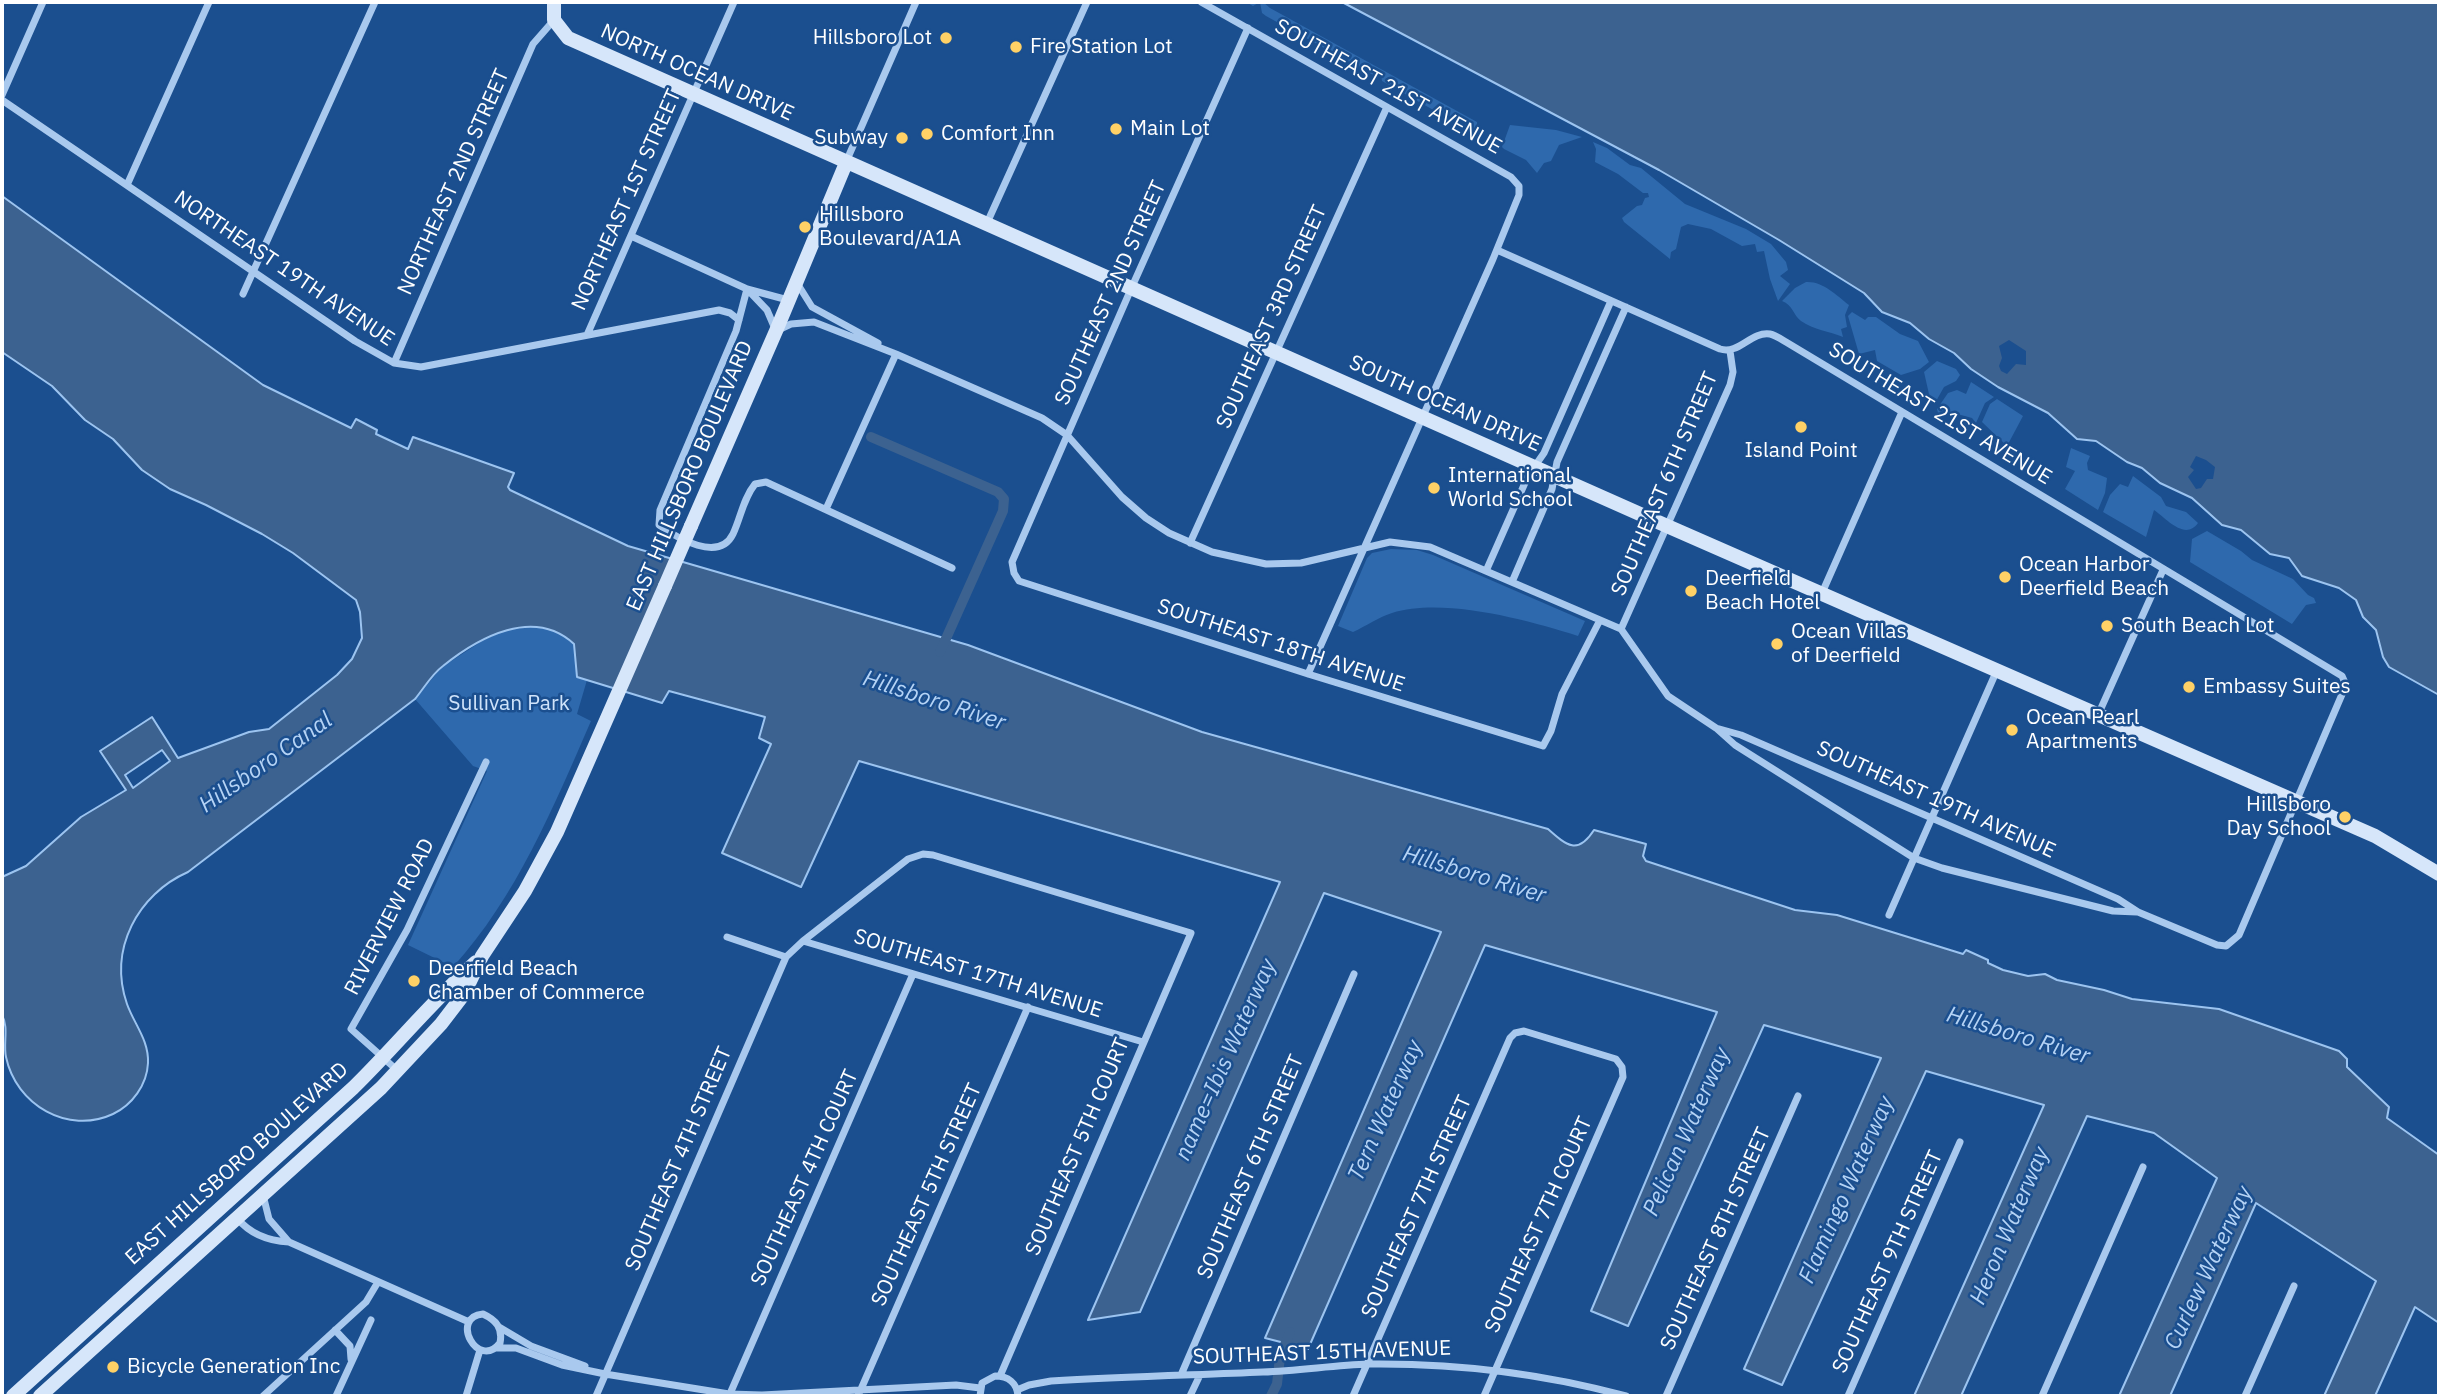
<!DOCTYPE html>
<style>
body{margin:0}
#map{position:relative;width:2441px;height:1398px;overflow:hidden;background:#1b4f8f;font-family:"IBM Plex Sans",sans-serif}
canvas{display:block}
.frame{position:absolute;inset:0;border:4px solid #fff;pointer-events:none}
</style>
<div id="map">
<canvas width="2441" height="1398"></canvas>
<div class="frame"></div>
</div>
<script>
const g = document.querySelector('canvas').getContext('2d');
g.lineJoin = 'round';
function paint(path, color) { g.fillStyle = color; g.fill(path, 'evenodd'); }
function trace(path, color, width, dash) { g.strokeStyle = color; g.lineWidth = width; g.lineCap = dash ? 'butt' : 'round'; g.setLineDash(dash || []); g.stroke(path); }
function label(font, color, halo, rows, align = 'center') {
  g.font = font + ' "IBM Plex Sans",sans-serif'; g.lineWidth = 5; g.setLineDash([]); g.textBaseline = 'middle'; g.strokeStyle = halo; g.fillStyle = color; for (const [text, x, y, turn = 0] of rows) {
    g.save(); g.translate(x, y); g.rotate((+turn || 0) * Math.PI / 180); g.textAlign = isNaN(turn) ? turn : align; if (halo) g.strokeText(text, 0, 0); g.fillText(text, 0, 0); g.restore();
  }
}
paint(new Path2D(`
 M1246,2H1263L1270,8L1477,122V130L1467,129L1382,81L1381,73L1375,76L1266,16L1262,13L1260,2L1253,6Z
 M1510,125L1556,130L1582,137L1559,145L1551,161L1544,163L1537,173L1526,160L1504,149L1502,147Z
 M1593,142L1607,148L1630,165L1641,168L1685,204L1746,229L1771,244L1786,262L1788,270L1780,276L1790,284L1778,301L1770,279L1764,251L1757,252L1755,244L1742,246L1711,229L1688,224L1681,227L1676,249L1671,252L1670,259L1624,222L1622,218L1637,206L1642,205L1645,198L1649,197L1648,193H1643L1618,174L1595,162L1596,149Z
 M1806,282C1823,281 1836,295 1849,305L1845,315L1847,327L1841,329L1843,337C1829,331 1814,330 1801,321C1793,315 1793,305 1782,301L1795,288Z
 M1852,312L1865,320L1868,317H1876L1900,334L1918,341L1929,362L1920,369L1901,375L1877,361L1875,350L1859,354L1848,316Z
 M1937,361L1956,369L1960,375L1956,381L1944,387L1935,403H1931L1924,372Z
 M1971,382L1994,397L1985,403L1976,423L1972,418L1950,412L1945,416L1938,413L1937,409L1948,393L1957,390L1966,394Z
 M1997,399L2023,416L2007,446L1982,422L1990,404Z
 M2071,448L2090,456L2087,463L2088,470L2107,478L2105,493L2098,510L2065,489L2075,471L2066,467Z
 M2133,476L2161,497L2166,506L2186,512L2198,523C2185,541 2167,519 2154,510L2146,537L2103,512L2110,495L2120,484L2128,487Z
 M2207,531L2241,551L2252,560L2293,579L2308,595L2314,598L2316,603L2306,605L2292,624L2190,562L2192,539Z
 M1391,549L1417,550L1433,555L1585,621L1578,636C1527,620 1444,597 1392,613C1379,617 1366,626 1353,632L1338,626L1367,558L1372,553Z
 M543,626L563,634L574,644L577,677L587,680L577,714L591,721C553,808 517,896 453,967L408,945L487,771L473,766L415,699L442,667L482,641L510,628Z`), '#2e69ad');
const water = new Path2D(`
 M1342,2H2439V695L2389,667L2383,657L2376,630L2363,617L2356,600L2339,588L2302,576L2289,558L2270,554L2241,530L2222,525L2192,498L2160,483L2142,468L2127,462L2096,441L2077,439L2048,413L1998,387L1971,369L1954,353L1929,339L1910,323L1882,312L1864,293L1779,240L1659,170Z
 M2,196L263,385L351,428L356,419L377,430L376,434L408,449L413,437L514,473L508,487L510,490L628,546L968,645L1202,732L1548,829C1567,846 1578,855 1594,830L1646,844L1643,856L1646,861L1795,910L1837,915L1963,954L1966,950L1988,960V963L2003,970L2028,976L2045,974L2057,980L2104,990L2132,999L2219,1009L2339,1051L2347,1059V1067L2389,1107L2387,1118L2439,1155V1323L2415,1307L2375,1396H2324L2376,1281L2256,1203L2170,1396H2119L2217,1178L2154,1133L2087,1116L1961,1396H1914L2044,1105L1926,1071L1782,1385L1744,1369L1881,1058L1764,1025L1628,1326L1591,1311L1717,1012L1485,945L1308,1349L1265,1338L1441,932L1324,893L1140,1312L1088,1320L1280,882L859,761L801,887L722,853L771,744L759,738L765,717L669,691L662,703L577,677L574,644C534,607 479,637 443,666C432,674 424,688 415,699L188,872C138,894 108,949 127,1004C134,1024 149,1040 148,1063C147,1085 132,1105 113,1114C68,1135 16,1105 6,1057C3,1043 9,1028 2,1015V877L26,866L81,817L126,790L100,751L152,717L178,758L249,732L269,729L337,675L352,659L362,638L360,612L356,600L293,553L262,534L206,505L170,489L142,470L113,439L85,420L52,386L2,352ZM162,750L170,761L133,788L125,775Z`);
paint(water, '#3c6290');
trace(water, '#9cc4f0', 2);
paint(new Path2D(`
 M2009,340L2026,351V365L2016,364L2007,374L2001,371L1999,366L2002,358L1999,346Z
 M2196,456L2206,460L2215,467L2213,479H2207L2201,488L2196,489L2188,477L2194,470L2190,467Z`), '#1b4f8f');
trace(new Path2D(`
 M871,437L998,492L1004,499L1003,511L940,652
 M1271,1396L1277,1384L1280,1357L1290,1332`), '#3c6290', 10);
trace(new Path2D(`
 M1201,2L1511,177L1519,186V195L1493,259L1308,674
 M1248,28L1131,289L1012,562L1014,573L1019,581L1308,674L1543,746L1551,731L1562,694L1600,620
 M2,95L43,2
 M2,100L355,341L394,363L421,367L719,310L730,313L739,320
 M846,162L916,2
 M127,185L209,2
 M987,223L1087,2
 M631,236L747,289L788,300
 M1497,250L1720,349C1739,355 1751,331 1770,334C1775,335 1781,339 1786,342L2342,676L2346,685L2239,935L2226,946L2217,945L2138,912L2118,899L1741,735L1716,728
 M797,283L812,307L878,343
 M747,289L767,310L776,331L791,324L814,322L896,354L1042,418L1067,435L1122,497L1146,518L1169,533L1212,552L1266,564L1301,563L1390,542L1430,547L1621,629L1668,696L1716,728L1735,745L1914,858L1942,868L2113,911L2137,912
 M747,289L736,331L660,510L659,525C677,538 719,563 733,534C741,517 743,499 755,484L766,482L952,568
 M243,294L375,2
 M587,335L734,2
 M394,363L533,44L554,20
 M826,509L896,354
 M1190,543L1387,107
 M1486,571L1528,476L1544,453L1611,301
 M1512,582L1552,489L1557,462L1626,307
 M1822,593L1902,412
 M1621,629L1730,385L1733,372L1730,351
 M2098,715L2163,570
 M1889,915L1997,670
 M727,937L786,957
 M803,941L1143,1042
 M398,1071L351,1029L407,930L486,762
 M263,1195L269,1219L289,1242
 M237,1218C250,1234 269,1241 289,1242L469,1322
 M483,1314C496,1320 503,1328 500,1343C478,1371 449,1317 483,1314Z
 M499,1327L531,1346L585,1366
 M335,1330L350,1346L351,1359
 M496,1348H516L562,1365L605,1374L729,1394L762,1395L956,1385L980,1388
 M1181,1375L1354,974
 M1017,1390L1029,1385L1051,1381C1122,1377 1193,1375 1263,1372C1299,1371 1334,1365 1369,1364C1457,1363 1541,1373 1626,1396
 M263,1396L366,1302L378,1282
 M336,1396L371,1320
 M466,1396L480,1350
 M596,1396L786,957L803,941L908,859L923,854L933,855L1191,933L1000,1376
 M729,1396L913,974
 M858,1396L1028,1007
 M980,1396L982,1383L995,1376C1008,1376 1017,1383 1018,1396
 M1190,1396L1200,1375
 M1353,1396L1510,1038L1515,1033L1524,1031L1616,1059L1622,1067L1623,1077L1484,1396
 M1666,1396L1798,1096
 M1848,1396L1960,1142
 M2042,1396L2143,1167
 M2245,1396L2294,1286`), '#a9c9ee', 7);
trace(new Path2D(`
 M554,2V20L568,38L1667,526L2375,836L2439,874
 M691,526L776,331L846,163
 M13,1396L353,1088C395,1047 432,1001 476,962
 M40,1396L381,1088L441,1024L464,994L482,956L525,891L557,832L665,586`), '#d6e6fa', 14);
trace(new Path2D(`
 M665,586L691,526`), '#d6e6fa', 14);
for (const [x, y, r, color] of [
 [946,38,7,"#ffd166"],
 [1016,47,7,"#ffd166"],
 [1116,129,7,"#ffd166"],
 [927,134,7,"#ffd166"],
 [902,138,7,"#ffd166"],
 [805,227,7,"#ffd166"],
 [1801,427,7,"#ffd166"],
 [1434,488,7,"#ffd166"],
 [2005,577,7,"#ffd166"],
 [1691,591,7,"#ffd166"],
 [2107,626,7,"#ffd166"],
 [1777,644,7,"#ffd166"],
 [2189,687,7,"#ffd166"],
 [2012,730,7,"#ffd166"],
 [2345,817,7,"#ffd166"],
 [414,981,7,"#ffd166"],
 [113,1367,7,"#ffd166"]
]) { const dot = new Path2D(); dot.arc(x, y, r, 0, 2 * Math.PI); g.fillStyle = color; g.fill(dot); trace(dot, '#1b4f8f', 2.5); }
label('21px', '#fff', '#1b4f8f', [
 ["Hillsboro Lot",932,38,"right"],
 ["Fire Station Lot",1030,47],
 ["Main Lot",1130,129],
 ["Comfort Inn",941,134],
 ["Subway",888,138,"right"],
 ["Hillsboro",819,215],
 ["Boulevard/A1A",819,239],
 ["Island Point",1801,451,"center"],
 ["International",1448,476],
 ["World School",1448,500],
 ["Ocean Harbor",2019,565],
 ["Deerfield Beach",2019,589],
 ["Deerfield",1705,579],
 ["Beach Hotel",1705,603],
 ["South Beach Lot",2121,626],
 ["Ocean Villas",1791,632],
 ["of Deerfield",1791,656],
 ["Embassy Suites",2203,687],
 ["Ocean Pearl",2026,718],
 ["Apartments",2026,742],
 ["Hillsboro",2331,805,"right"],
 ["Day School",2331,829,"right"],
 ["Deerfield Beach",428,969],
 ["Chamber of Commerce",428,993],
 ["Bicycle Generation Inc",127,1367]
], 'left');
label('21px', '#fff', '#1b4f8f', [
 ["NORTH OCEAN DRIVE",697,73,24],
 ["SOUTHEAST 21ST AVENUE",1388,87,29],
 ["NORTHEAST 2ND STREET",454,182,-66],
 ["NORTHEAST 1ST STREET",627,200,-66],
 ["NORTHEAST 19TH AVENUE",284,269,34],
 ["SOUTHEAST 2ND STREET",1111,293,-66],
 ["SOUTHEAST 3RD STREET",1272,317,-66],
 ["SOUTH OCEAN DRIVE",1445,404,24],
 ["SOUTHEAST 21ST AVENUE",1940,414,31],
 ["EAST HILLSBORO BOULEVARD",690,476,-67],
 ["SOUTHEAST 6TH STREET",1665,484,-67],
 ["SOUTHEAST 18TH AVENUE",1281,646,18],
 ["SOUTHEAST 19TH AVENUE",1936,800,24],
 ["RIVERVIEW ROAD",390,917,-63],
 ["SOUTHEAST 17TH AVENUE",978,974,17],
 ["SOUTHEAST 5TH COURT",1078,1147,-67],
 ["SOUTHEAST 4TH STREET",679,1159,-67],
 ["EAST HILLSBORO BOULEVARD",237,1164,-42],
 ["SOUTHEAST 6TH STREET",1251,1167,-67],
 ["SOUTHEAST 4TH COURT",805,1178,-66],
 ["SOUTHEAST 5TH STREET",927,1195,-66],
 ["SOUTHEAST 7TH STREET",1417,1207,-66],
 ["SOUTHEAST 7TH COURT",1539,1225,-66],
 ["SOUTHEAST 8TH STREET",1716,1239,-66],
 ["SOUTHEAST 9TH STREET",1888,1262,-66],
 ["SOUTHEAST 15TH AVENUE",1322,1353,-2]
]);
label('21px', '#cfe3fa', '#1b4f8f', [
 ["Sullivan Park",509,704]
]);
label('italic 23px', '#b5d3f5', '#1b4f8f', [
 ["Hillsboro River",934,701,18],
 ["Hillsboro Canal",266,763,-35],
 ["Hillsboro River",1474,875,17],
 ["Hillsboro River",2018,1036,17],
 ["name=Ibis Waterway",1226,1060,-66],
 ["Tern Waterway",1386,1111,-66],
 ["Pelican Waterway",1687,1132,-66],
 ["Flamingo Waterway",1847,1190,-66],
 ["Heron Waterway",2010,1226,-67],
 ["Curlew Waterway",2209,1268,-65]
]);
</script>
